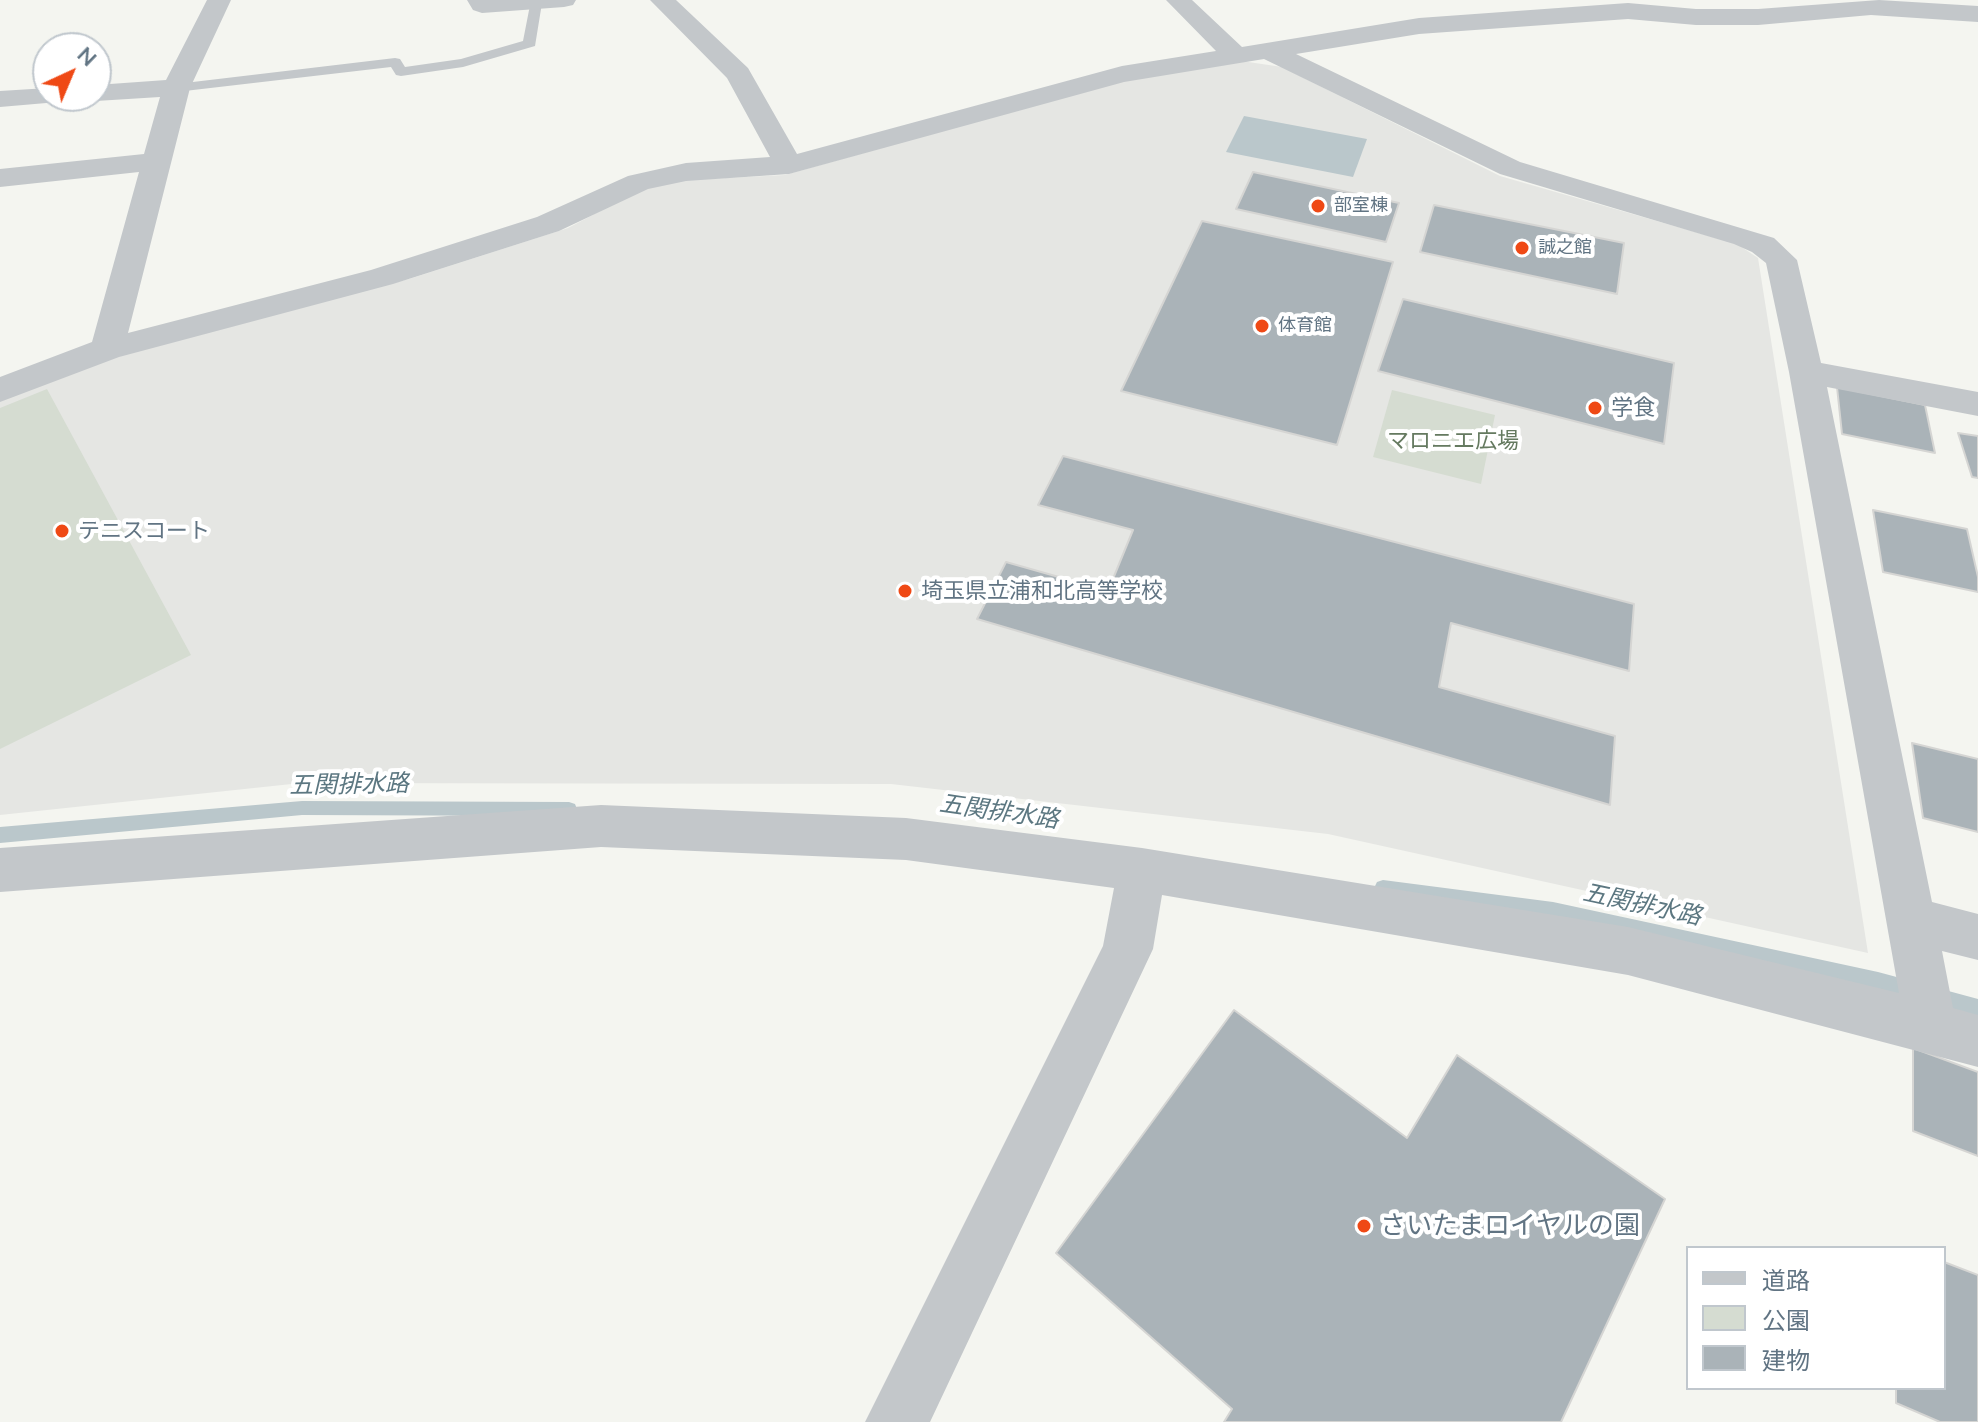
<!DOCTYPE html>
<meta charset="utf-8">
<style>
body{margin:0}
#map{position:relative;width:1978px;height:1422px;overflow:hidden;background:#f4f5f0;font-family:Mulish,"Noto Sans JP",sans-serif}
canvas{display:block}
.legend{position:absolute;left:1686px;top:1246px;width:260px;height:144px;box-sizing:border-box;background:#fff;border:2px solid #c0c7cd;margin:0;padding:10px 14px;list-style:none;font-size:24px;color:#617483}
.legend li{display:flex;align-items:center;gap:16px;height:40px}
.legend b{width:40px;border:2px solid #c0c7cd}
.north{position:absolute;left:32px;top:32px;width:80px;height:80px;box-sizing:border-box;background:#fff;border:2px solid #c0c7cd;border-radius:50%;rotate:44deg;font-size:22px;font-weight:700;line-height:32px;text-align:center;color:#617483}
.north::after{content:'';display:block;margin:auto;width:28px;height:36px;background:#ef4915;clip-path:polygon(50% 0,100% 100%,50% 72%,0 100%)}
</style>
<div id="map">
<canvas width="1978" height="1422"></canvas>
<ul class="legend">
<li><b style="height:10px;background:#c3c7ca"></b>道路</li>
<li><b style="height:22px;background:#d5dcd1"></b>公園</li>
<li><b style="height:22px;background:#aab3b8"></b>建物</li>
</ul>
<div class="north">N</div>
</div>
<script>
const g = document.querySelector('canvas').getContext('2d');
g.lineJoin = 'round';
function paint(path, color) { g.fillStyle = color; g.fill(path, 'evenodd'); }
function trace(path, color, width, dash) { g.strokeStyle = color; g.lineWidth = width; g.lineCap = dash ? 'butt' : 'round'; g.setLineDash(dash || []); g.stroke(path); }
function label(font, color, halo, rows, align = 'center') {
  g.font = font + ' Mulish,"Noto Sans JP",sans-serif'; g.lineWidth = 8; g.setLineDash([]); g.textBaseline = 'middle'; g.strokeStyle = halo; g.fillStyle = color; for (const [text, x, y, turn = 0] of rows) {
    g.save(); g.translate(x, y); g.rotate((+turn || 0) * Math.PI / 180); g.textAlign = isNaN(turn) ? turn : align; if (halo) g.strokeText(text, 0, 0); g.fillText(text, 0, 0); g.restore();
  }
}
paint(new Path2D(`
 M1235,60L1282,67L1500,176L1737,244L1758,258L1868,953L1328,834L891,784L301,783L0,815V398L106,359L409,279L568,228L644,188L687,180L785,175L1130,78Z`), '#e5e6e3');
paint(new Path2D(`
 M47,389L191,655L0,749V408Z
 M1392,390L1495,415L1481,484L1373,457Z`), '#d5dcd1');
paint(new Path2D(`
 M1244,116L1367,139L1353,177L1226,152Z`), '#bac7cb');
paint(new Path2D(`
 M302,801L569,802L575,804L577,809L575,814L569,816L302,815L0,843V827Z
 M1383,880L1553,902L1878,972L1978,999V1017L1878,990L1553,918L1383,896L1377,894L1374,888L1377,882Z`), '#bac7cb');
const building = new Path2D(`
 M1253,172L1399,203L1386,242L1236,209Z
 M1434,205L1624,243L1617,294L1420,252Z
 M1202,221L1393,262L1337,445L1121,391Z
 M1403,299L1674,363L1664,444L1378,371Z
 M1837,387L1925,405L1935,453L1842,434Z
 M1958,433L1978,436V478L1972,477Z
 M1063,456L1634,604L1629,671L1451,623L1439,687L1615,736L1610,805L977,619L1006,562L1108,591L1133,530L1038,505Z
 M1873,510L1967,529L1978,577V592L1883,572Z
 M1912,743L1978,759V832L1923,818Z
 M1234,1010L1407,1138L1457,1055L1665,1199L1561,1422H1224L1232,1409L1056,1253Z
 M1913,1048L1978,1072V1156L1913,1131Z
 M1944,1262L1978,1275V1422H1940L1896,1403V1388H1944Z`);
paint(building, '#aab3b8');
trace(building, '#d5d5d3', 2);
paint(new Path2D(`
 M531,0L542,3L535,46L463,67L401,76L396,75L391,67L176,92L169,88L176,84L395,58L400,59L405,67L461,59L523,41Z`), '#c3c7ca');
paint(new Path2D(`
 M207,0H231L190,88L128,333L371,270L537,217L628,176L686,163L770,157L727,78L650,0H676L748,68L797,154L1122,66L1216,51L1166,0H1192L1242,47L1419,18L1628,3L1696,9H1758L1879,0L1978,6V22L1871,15L1758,25H1696L1628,19L1419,34L1296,54L1520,162L1774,238L1797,260L1821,363L1978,392V416L1827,387L1932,902L1978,914V960L1942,951L1953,1008L1978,1015V1067L1628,975L1162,895L1153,949L930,1422H865L1103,946L1114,888L906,860L601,847L0,892V848L601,805L906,818L1142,848L1628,927L1899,993L1789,372L1766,263L1752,252L1734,244L1500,174L1264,59L1124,82L789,174L686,181L648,189L559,231L393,284L119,357L0,402V377L92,342L139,172L0,187V169L144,154L160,97L96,101L84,96H96V85L166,80Z
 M467,0H576L573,5L564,7L482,13L473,10Z
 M48,88V96H62L58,102L0,107V91Z`), '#c3c7ca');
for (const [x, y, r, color] of [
 [1318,206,8,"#ef4915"],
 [1522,248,8,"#ef4915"],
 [1262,326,8,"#ef4915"],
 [1595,408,8,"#ef4915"],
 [62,531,8,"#ef4915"],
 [905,591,8,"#ef4915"],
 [1364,1226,8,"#ef4915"]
]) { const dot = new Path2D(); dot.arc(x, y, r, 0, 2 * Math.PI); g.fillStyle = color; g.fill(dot); trace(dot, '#fff', 3); }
label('18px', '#617483', '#fff', [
 ["部室棟",1334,206],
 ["誠之館",1538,248],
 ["体育館",1278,326]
], 'left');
label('22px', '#617483', '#fff', [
 ["学食",1611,408],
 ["テニスコート",78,531],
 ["埼玉県立浦和北高等学校",921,591]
], 'left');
label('22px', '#657a60', '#fff', [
 ["マロニエ広場",1453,441]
]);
label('italic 24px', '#5c7781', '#fff', [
 ["五関排水路",349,785,-1],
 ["五関排水路",999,812,8],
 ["五関排水路",1642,905,12]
]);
label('26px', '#617483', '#fff', [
 ["さいたまロイヤルの園",1380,1226]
], 'left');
</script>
